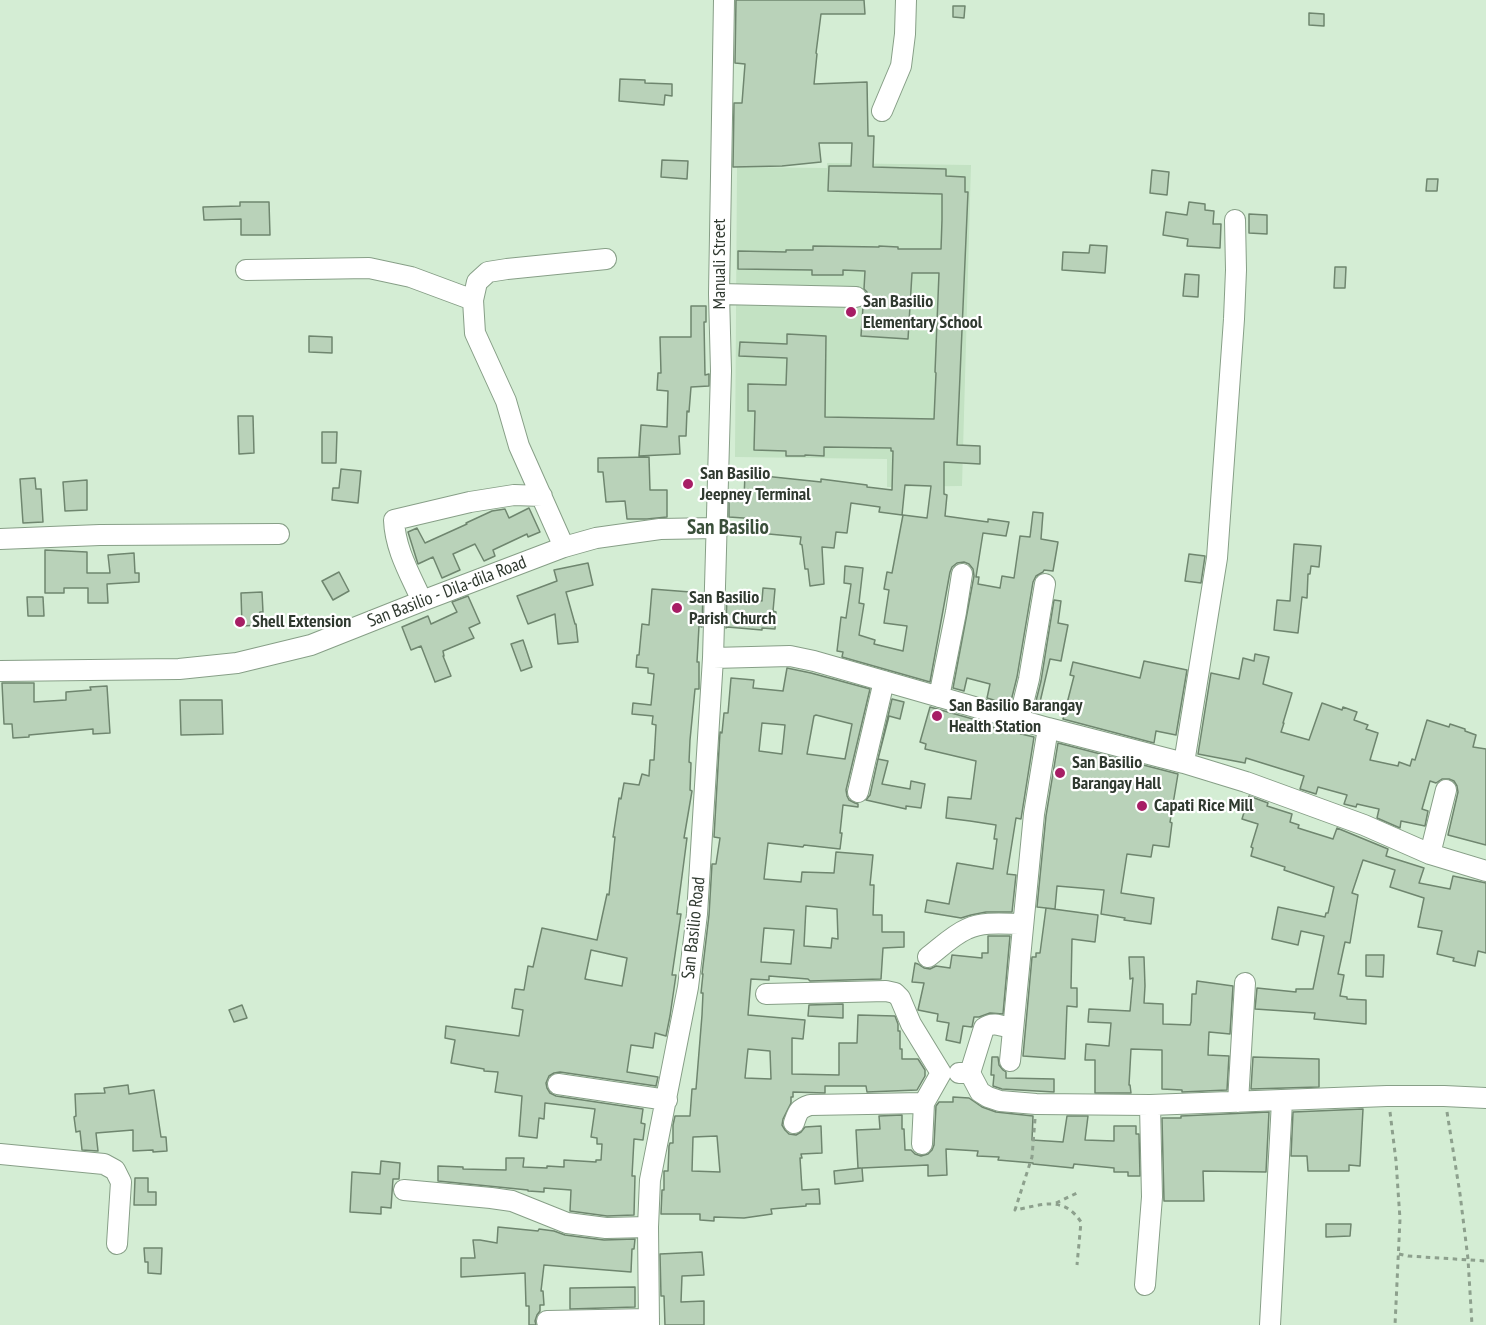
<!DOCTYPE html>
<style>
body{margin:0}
canvas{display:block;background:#d4edd4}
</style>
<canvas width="1486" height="1325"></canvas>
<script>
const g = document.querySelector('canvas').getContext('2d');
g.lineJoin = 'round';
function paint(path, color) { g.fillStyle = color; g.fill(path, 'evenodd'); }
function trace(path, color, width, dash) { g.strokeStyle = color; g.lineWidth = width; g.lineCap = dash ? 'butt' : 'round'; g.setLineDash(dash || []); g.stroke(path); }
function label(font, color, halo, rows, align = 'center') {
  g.font = font + ' "PT Sans Narrow",sans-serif'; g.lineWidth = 4.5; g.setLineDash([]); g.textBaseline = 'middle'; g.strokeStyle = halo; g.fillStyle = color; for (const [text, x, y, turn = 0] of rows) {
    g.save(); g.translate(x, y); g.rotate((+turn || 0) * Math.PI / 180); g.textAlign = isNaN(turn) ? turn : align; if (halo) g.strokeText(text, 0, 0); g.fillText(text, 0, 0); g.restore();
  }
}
paint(new Path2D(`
 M827,163L971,165L962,486L887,487V459L735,457L737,167L827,168Z`), '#c3e2c3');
const building = new Path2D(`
 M736,0H864L865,14H821L816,53L817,54L814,84L867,82L868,136H874L873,167L946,169V176L965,177V192H968L957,445L980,446V464L944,462V494L947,495L945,516L988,522V519L1009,522L1006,536L983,533L976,577H979L978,584L1000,588L1002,576L1014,578L1020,536L1030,537L1033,512L1043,513L1041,539L1058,542L1053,571L1044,570L1043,572L1036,576L1033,582L1017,677L1010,705L987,698L990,684L967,678L964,691L953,688L974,576L973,569L969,564L964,562L957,563L952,567L950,572L930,682L842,657L843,652L837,651L841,617L846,618L851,584L844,583L845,566L863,568L859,603L864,604L859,635L875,640L874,644L903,651L907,626L884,623L889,590L884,589L887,572L892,573L903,515L927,518L931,486L905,485L902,515L879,512L880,507L851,503L847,533L836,532L834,548L822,547L824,584L810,586L808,569H805L802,545L800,544L801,537L758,533V519L729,517V497L744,498L745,474L821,482V479L867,485V487L892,490L893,451H891V448L824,447V456L805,455V456H786V451L754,450L755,411H748V384L786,385L787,358L739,356L740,342L787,344V334L826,336L825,417L934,419L936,373L935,372L939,273H912L908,339L861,336L863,306L866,303L868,298L867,292L864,289L865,271L843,270V275H812V270L738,269V251L786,252V250H813V246L879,247V246L898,247V249H941L942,220V194L828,191L829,166H851L852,143H819L821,162L782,166L733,167L734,103H742L745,64L735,63Z
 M953,6H965L964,18L953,17Z
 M1309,13L1324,14V26L1309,25Z
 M620,79L645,80V83L672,84V96L665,95L664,105L619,101Z
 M662,160L688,161L687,179L661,177Z
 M1152,170L1169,172L1167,195L1150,193Z
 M1427,179H1438L1437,191H1426Z
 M240,202H269L270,235H241V219L204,220L203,207L240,206Z
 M1189,202L1205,204V210L1214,211L1213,224H1221L1220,248L1187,246L1188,239L1163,235L1166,212L1187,215Z
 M1249,214L1267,215V234L1249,233Z
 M1090,245L1107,246L1105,273L1062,270L1063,252L1089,253Z
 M1335,267H1346L1345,288H1334Z
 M1185,274L1199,275L1198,297L1183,296Z
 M691,306H706V322H704L705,375L709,374V386L691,387L689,412L687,411L686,436H679L680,454L639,456L641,425L667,427L668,391L657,390L658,373H661L660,337H691Z
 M309,336L332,337V353L309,352Z
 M238,416H253L254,453L239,454Z
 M322,432H337L336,463H322Z
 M649,457L650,490H667V517L647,519H627L625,501L606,502L603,472H598V458Z
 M341,469L361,471L358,503L332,500L333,488H339Z
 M35,478L36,489H41L43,522L23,523L20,479Z
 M87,480V510L65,511L63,482Z
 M529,508L540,532L528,537L527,534L493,550L495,556L484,561L475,544L453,554L460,570L442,578L433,557L418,564L408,532L417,528L425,543L467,524L466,523L492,511L505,509L509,518Z
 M1294,544L1321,546L1319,567L1311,566L1310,574H1308L1307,598L1302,597L1298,633L1274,630L1277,600L1290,601Z
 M45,550L87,552V573H110L108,555L134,553L135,573H139V582L107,584L108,603H88V588H64V593H45Z
 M1189,554L1205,556L1201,583L1185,581Z
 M588,563L593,585L566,592L575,624H576L578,642L558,644L555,614L528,624L517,596L557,581L554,570Z
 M339,572L349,591L333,600L322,581Z
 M763,588L775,589L773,611L776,612L775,629L762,628V630L727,627L726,628L727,596H729V598L762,601Z
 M652,589L703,593L702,627L699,626L697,662H699V689H695L690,740L689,762L691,763L690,790L692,791L684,838H687L677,914H681L672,975H676L670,1016L666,1036L655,1033L653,1048L631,1045L627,1072L658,1077L656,1086L560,1072L554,1073L549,1076L546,1083L547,1088L550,1093L556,1096L643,1109L641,1123L645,1124L643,1140L634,1139L632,1176H635L634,1215L607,1216L570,1211L571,1190L544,1188V1192L528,1191V1190L438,1181V1166L463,1167V1169L506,1170V1158H524L523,1167L547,1168V1166L564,1167V1160L596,1162V1160H601L602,1144H597V1138L591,1137L595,1109L545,1103L544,1119L539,1118L537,1138L519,1136L522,1096L495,1092L498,1072L484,1071V1069L451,1063L455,1040L445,1038L446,1026L519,1036L523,1010L512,1008L515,989L524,990L528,966L533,967L542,928L597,940L607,894L609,895L615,837H613L619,798L621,799L624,783L639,785L642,774L649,776L650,760H654L656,725L652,724L653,716L632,714L633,703L651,705L654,674L648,673V668L636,667L637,655H639L642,624L649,625ZM591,950L627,958L622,986L585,979Z
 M262,592L263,612H260V625L242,626L241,593Z
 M468,596L480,623L469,628L474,638L443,651L444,656H443L451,676L435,682L421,646L411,650L402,627L428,616L431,624L457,612L452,602Z
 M27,597H43L44,616H28Z
 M1054,600L1061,601L1058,623L1068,625L1061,661L1050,659L1040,702L1036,701L1041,681Z
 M523,640L532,667L521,671L511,644Z
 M1255,654L1269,657L1263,684L1292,693L1283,723H1284L1281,732L1309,740L1322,703L1342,710L1343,707L1357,712L1354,720L1368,725L1366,729L1378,733L1370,760L1398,766L1399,762L1410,766L1412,759L1415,760L1427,720L1449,727L1450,724L1465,729V731L1476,735L1473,747L1486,749V845L1448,835L1458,792L1457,786L1454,781L1449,779H1442L1436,783L1430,781L1422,809L1428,811L1425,826L1401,821L1400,828L1377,818L1379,809L1357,804L1356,807L1344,804L1347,795L1318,787L1316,794L1300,789L1304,776L1246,758L1245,763L1198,754L1211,673L1239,679L1243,658L1254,661Z
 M1144,661L1187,670L1176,735L1156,731L1154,743L1063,719L1074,676L1070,675L1073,662L1140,678Z
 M787,668L811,673L870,689L846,790L847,796L849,800L855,803L858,804V807L843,805L840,833H842L840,849L804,845L803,847L768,843L764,879L801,882L802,872L834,873L836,852L873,855L870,885H874L873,915H882V932H904V947L883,948L881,979L810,981L808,979L769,976V980L751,979L748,1015L805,1020L803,1039L792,1038V1074L839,1075V1043H857L858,1015L895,1016L898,1024V1031H900V1049H902V1059H918L925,1070V1076L917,1090L867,1092L866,1086H825V1093L793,1092V1097H791V1103L783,1119L782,1125L785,1130L789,1134L796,1135L801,1132L805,1127L821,1126L822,1153L801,1154L802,1158H800L802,1190L819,1189L820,1204H806V1206L771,1209L772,1214L744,1218L714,1217V1221L700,1220V1214H661L662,1190H664V1171H668L669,1146L670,1143H673V1125L675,1116H690L692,1089H696L702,1015L703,993H701L703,974H702L709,915L712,864H716L720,838L714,837L720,732L722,733L724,713H728L731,678L754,680L753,688L783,691ZM816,715L852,724L845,759L807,754L814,716ZM762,723L785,725L782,754L759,751ZM806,906L837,909L838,939L832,938L831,948L804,946ZM764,928L794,930L791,964L761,962ZM748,1049L770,1051L771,1079L745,1078ZM717,1136L720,1172L692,1171L693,1137Z
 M2,683H34V702L66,700V692L91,690L90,687L107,686L110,733L93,734V729L29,735V737L13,738L12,724H4Z
 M892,699L904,702L900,719L889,716L878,759Z
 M180,700H222L223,734L181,735Z
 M930,707L987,723V726L1034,737L1021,819L1016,818L1007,874L1016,875L1012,912H986L971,915L961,918L925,912L927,900L949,904L957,863L993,869L997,839H994L996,825L970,821L946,818L948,797L971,799L976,761L925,749L926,744L920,742Z
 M1058,743L1178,774L1170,822L1172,823L1169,847L1153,845L1151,857L1127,854L1121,893L1154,898L1151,924L1124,920L1125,918L1101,914L1104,890L1057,886L1055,909L1037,907L1046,816Z
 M878,759L888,761L882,784L910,789L911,781L925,784L921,808L906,806V809L866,800L870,795Z
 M1249,796L1268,803L1267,806L1292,814L1290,822L1299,825L1298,828L1333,839L1337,828L1388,849L1386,856L1424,868L1419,883L1450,889L1453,876L1486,883V953L1478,951L1475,966L1453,961L1454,958L1437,954L1442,931L1418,927L1424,898L1390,887L1395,870L1363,860L1352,893L1358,895L1350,943L1345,942L1338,974L1344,975L1340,996L1347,997V999L1366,1000V1024L1314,1019L1315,1013L1255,1009L1257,988L1296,992V989H1313L1324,936L1301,931L1298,945L1272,939L1278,907L1325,917L1326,913H1328L1334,887L1284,870L1285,867L1251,856L1253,848L1251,847L1258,824L1242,819Z
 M1046,908L1098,915L1095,942L1072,939L1071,988H1077V1007L1067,1006L1065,1059L1023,1056L1032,957H1036V953H1040Z
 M988,936H1010L1003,1014L990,1013L979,1017H974L972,1027L963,1026L960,1043L946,1040L949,1023L937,1021L938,1014L918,1010L924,983L912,982L915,963L918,964L924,968L930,969L936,966L950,968L952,955L982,958V953H988Z
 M1366,955H1384L1383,977L1366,976Z
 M1129,957H1144L1145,986L1144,1003L1163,1004V1024L1190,1025L1191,1022L1192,994H1196L1197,981L1233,986L1230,1034L1209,1032L1208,1055L1229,1056L1227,1090L1182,1092V1090L1162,1089V1050L1131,1049L1129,1085H1130L1131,1093H1095V1060H1085L1086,1044L1109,1046L1111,1023L1088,1022L1089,1009L1130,1011L1133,978L1130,979Z
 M843,1004V1018L808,1016L809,1005Z
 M242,1005L247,1018L234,1022L229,1010Z
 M992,1057H998L999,1065L1003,1070L1006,1072V1078L1054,1079V1092L1002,1089L993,1086L994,1075H991Z
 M1253,1057L1319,1059V1087L1251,1089Z
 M128,1085L129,1094L154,1090L161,1137H166L167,1151L153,1152V1150L133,1151V1130L96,1133L98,1151L82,1150L80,1131L76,1132L74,1117L76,1116L75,1094L105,1093L104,1088Z
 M953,1097L969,1098L982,1107L996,1112L1033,1116L1032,1140L1063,1142L1067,1116H1088L1085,1140L1114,1141V1126H1136V1134H1139L1140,1176H1128V1172H1114V1168L1074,1164L1073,1168L1033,1164V1163L998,1160L999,1157L977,1156L978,1151L946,1149L947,1175L928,1176V1165L862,1168L863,1181L835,1184L834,1171L861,1168H858L856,1130L880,1129L879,1116L902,1115V1129H904L905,1150H911L915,1154L921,1156L928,1154L932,1150L934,1145L936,1106L939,1102H953Z
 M1363,1109L1360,1166L1349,1165V1171H1308L1307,1156H1291L1293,1112Z
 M1269,1112L1266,1172L1203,1171L1204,1201H1164L1162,1118H1181V1116Z
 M381,1161L400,1163L399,1179H393L391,1208L381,1207V1214L350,1212L352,1172L380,1174Z
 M135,1178H148V1192H156V1205H134Z
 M1326,1224H1351L1350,1236L1326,1237Z
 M498,1227L538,1231L539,1229L554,1231L565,1235L604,1240L635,1239L634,1249H632L631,1272L544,1265L541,1291H543L544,1305H540V1311L537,1315L535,1321L536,1325H529V1306H526L525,1273L461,1277V1258H475L473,1240H480L497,1243Z
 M144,1248H162L161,1274L148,1273V1262H145Z
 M702,1252L704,1275L682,1276L681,1302L704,1301V1325H665L664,1296H661L660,1254Z
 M635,1287V1307L570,1309V1288Z`);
paint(building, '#b9d2b9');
trace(building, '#6f866f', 1.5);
const minor = new Path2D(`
 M882,111L901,66L905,34L906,0
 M246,270L369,268L411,277L473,300L475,333L506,401L519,446L564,547
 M719,294L856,297
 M473,300L477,282L488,272L507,269L606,259
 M0,539L100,535L279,534
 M422,601C410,574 395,549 394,520L470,502L514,495L542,496
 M713,658L790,656L814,661L1048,728L1184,763L1246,782L1364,825L1430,854L1486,871
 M0,671L179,669L237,663L311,645L422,601L564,547L596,538L660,529L717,528
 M939,697L956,612L962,574
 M1019,720L1029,679L1045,584
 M1184,763L1217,558L1234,319L1236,270L1235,220
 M858,792L884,681
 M1430,854L1446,790
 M928,957C940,948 953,935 967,929C984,921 1005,924 1023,924
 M766,994L886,991L895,993L900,998L911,1024L941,1073
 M1010,1061L1034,814L1048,728
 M959,1073H970L984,1028C993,1021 1002,1026 1013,1029
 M970,1073L980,1092L988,1097L1000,1101L1036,1104L1150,1105L1387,1096H1444L1486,1098
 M558,1084L667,1100
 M1238,1102L1245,983
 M794,1123C798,1112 798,1109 810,1105L924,1103L941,1073
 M922,1144L924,1103
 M0,1154L104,1164L115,1170L121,1182L117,1244
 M404,1190L491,1198L512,1201L567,1223L606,1228L648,1227
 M1145,1285L1152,1197L1150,1105
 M547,1321L649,1319
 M649,1325L648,1227L650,1180L688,987L697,914L713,658L721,371L719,294L724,0
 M1270,1325L1282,1101`);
trace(minor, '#879f87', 22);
trace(new Path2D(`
 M1390,1112L1396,1161L1400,1219L1395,1325
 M1447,1112L1460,1194L1468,1259L1472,1325
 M1035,1119L1032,1157L1015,1210C1042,1205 1063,1195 1081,1222L1077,1265
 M1056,1203L1077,1193
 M1399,1254L1408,1256L1486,1261`), '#8da08d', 3, [4.5, 4.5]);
trace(minor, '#fff', 20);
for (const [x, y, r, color] of [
 [851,312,6,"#a71e65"],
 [688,484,6,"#a71e65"],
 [677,608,6,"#a71e65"],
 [240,622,6,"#a71e65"],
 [937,716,6,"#a71e65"],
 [1060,773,6,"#a71e65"],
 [1142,806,6,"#a71e65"]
]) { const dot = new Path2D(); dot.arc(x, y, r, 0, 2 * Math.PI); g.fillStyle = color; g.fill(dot); trace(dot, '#fff', 2); }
label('18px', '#2f392f', '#fff', [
 ["Manuali Street",720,264,-90],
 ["San Basilio - Dila-dila Road",447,592,-21],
 ["San Basilio Road",694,928,-84]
]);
label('bold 18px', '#2f392f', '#fff', [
 ["San Basilio",863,302],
 ["Elementary School",863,323],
 ["San Basilio",700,474],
 ["Jeepney Terminal",700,495],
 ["San Basilio",689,598],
 ["Parish Church",689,619],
 ["Shell Extension",252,622],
 ["San Basilio Barangay",949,706],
 ["Health Station",949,727],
 ["San Basilio",1072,763],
 ["Barangay Hall",1072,784],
 ["Capati Rice Mill",1154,806]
], 'left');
label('bold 21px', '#3a4f3a', '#fff', [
 ["San Basilio",728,528]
]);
</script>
